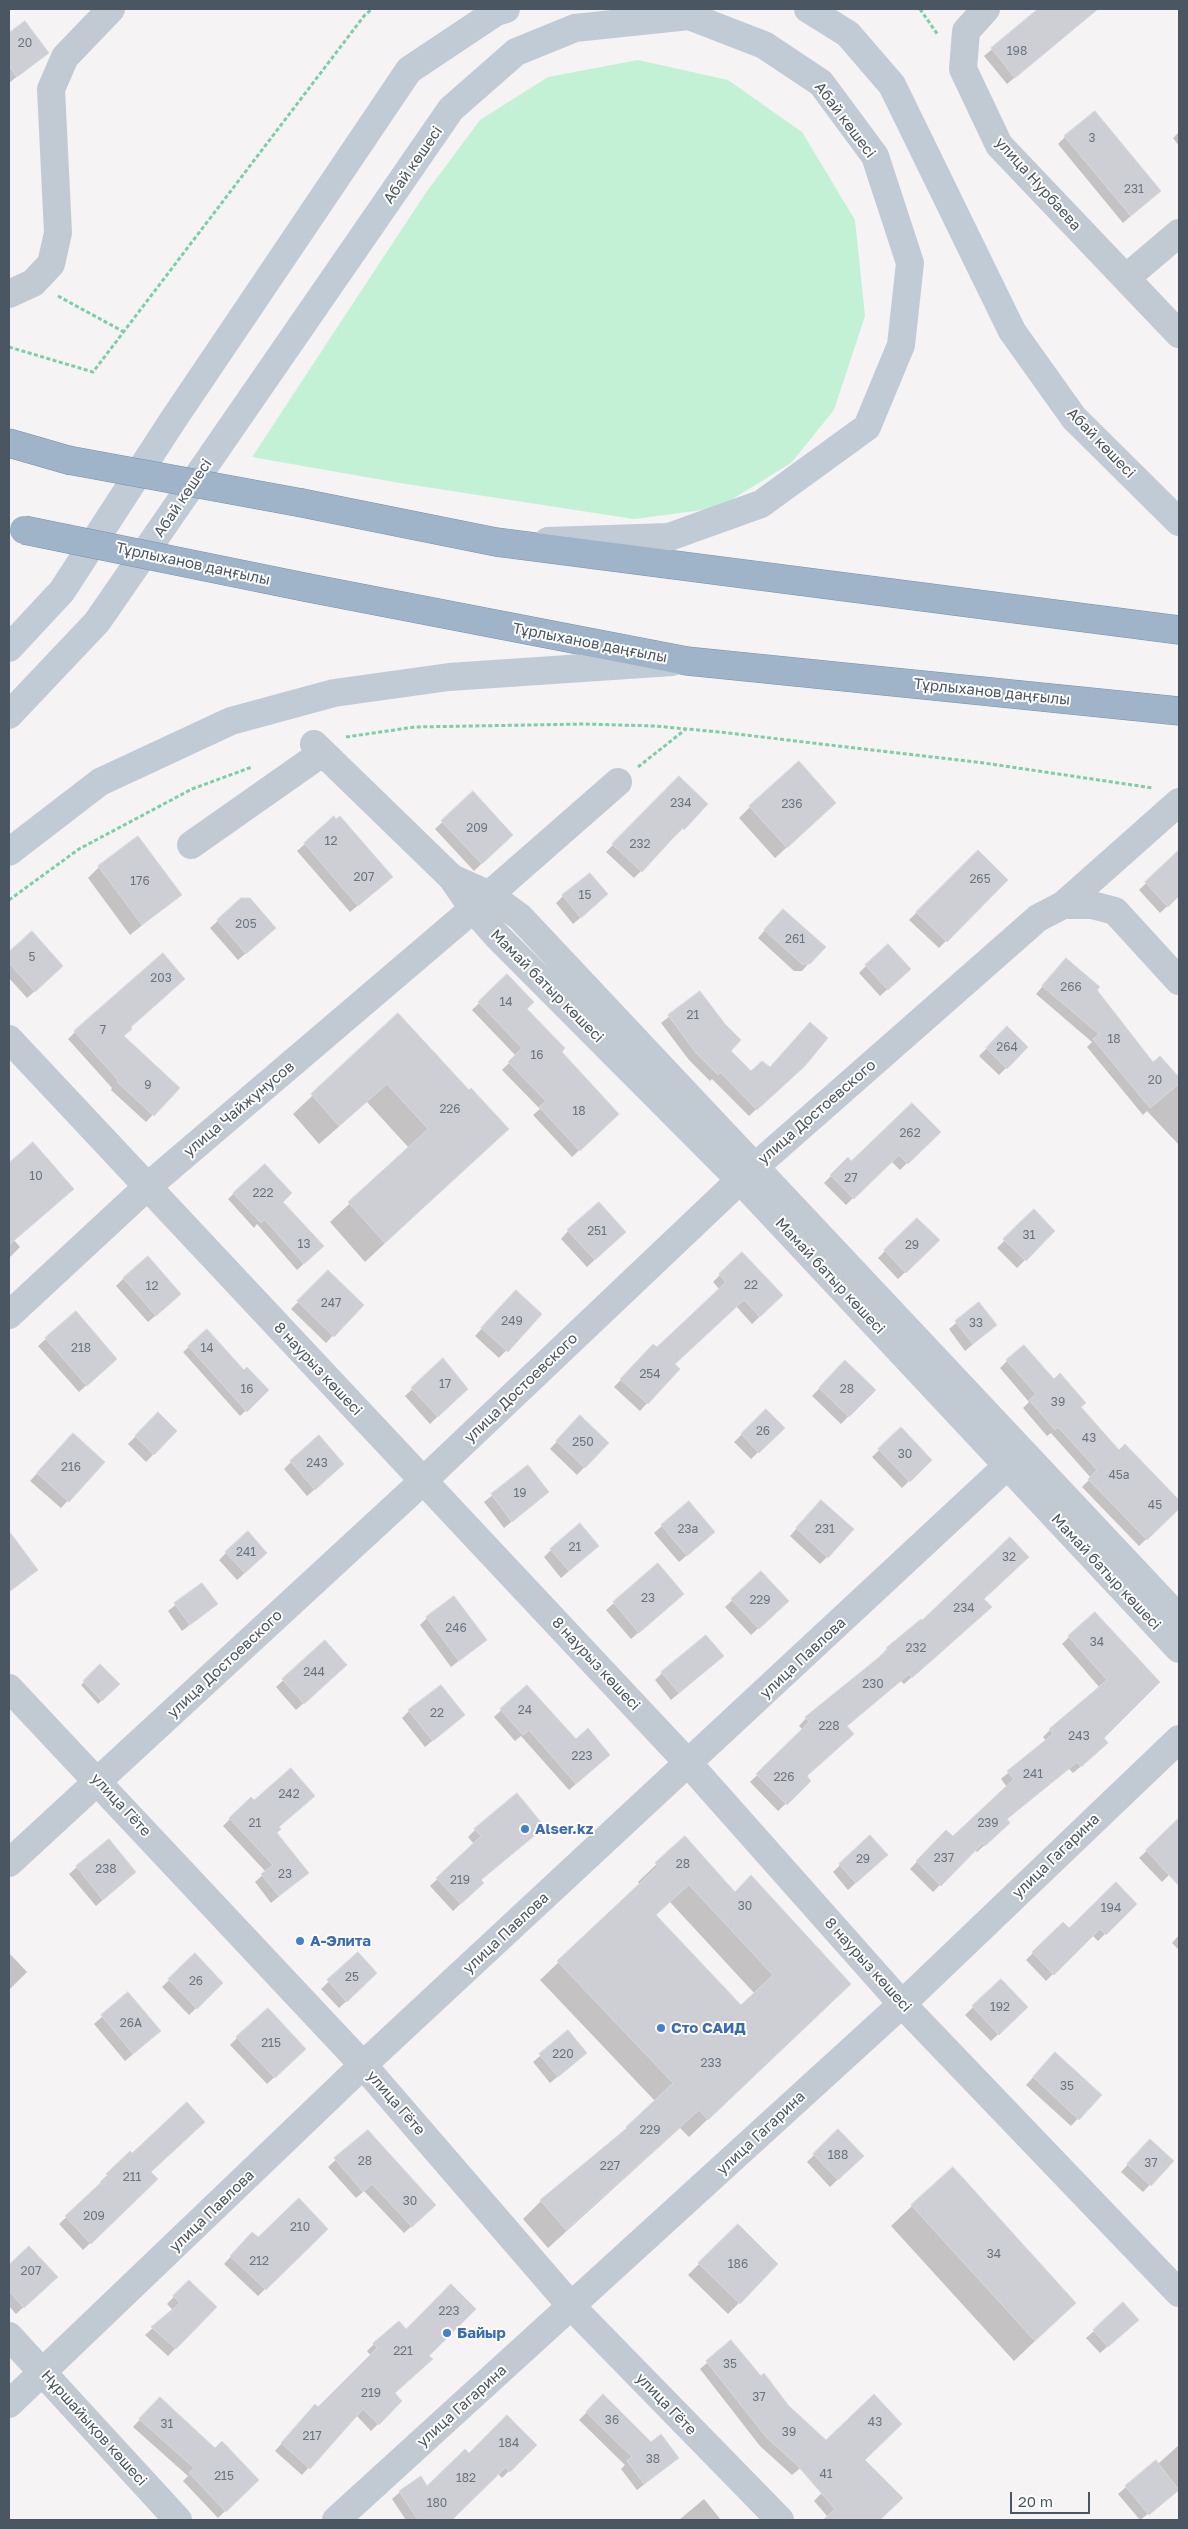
<!DOCTYPE html>
<meta charset="utf-8">
<style>
body{margin:0}
#map{position:relative;width:1188px;height:2529px;overflow:hidden;background:#f5f3f3;font-family:"Golos Text",sans-serif}
canvas{display:block}
.frame{position:absolute;inset:0;border:10px solid #4a5661;pointer-events:none}
.scale{position:absolute;left:1010px;top:2492px;width:80px;height:22px;box-sizing:border-box;border:2px solid #4a5661;border-top:0;padding-left:6px;font-size:15px;line-height:18px;white-space:nowrap;color:#4a5661;-webkit-text-stroke:4px #fff;paint-order:stroke}
</style>
<div id="map">
<canvas width="1188" height="2529"></canvas>
<div class="frame"></div>
<div class="scale">20 m</div>
</div>
<script>
const g = document.querySelector('canvas').getContext('2d');
g.lineJoin = 'round';
function paint(path, color) { g.fillStyle = color; g.fill(path, 'evenodd'); }
function trace(path, color, width, dash) { g.strokeStyle = color; g.lineWidth = width; g.lineCap = dash ? 'butt' : 'round'; g.setLineDash(dash || []); g.stroke(path); }
function label(font, color, halo, rows, align = 'center') {
  g.font = font + ' "Golos Text",sans-serif'; g.lineWidth = 4; g.setLineDash([]); g.textBaseline = 'middle'; g.strokeStyle = halo; g.fillStyle = color; for (const [text, x, y, turn = 0] of rows) {
    g.save(); g.translate(x, y); g.rotate((+turn || 0) * Math.PI / 180); g.textAlign = isNaN(turn) ? turn : align; if (halo) g.strokeText(text, 0, 0); g.fillText(text, 0, 0); g.restore();
  }
}
paint(new Path2D(`
 M638,60L728,80L802,132L855,220L865,316L834,410L791,463L718,508L634,519L400,483L252,457L425,194L480,120L548,77Z`), '#c3f1d5');
paint(new Path2D(`
 M1040,9H1098L1007,84L984,56Z
 M25,23L47,52L9,83V35Z
 M1179,132V146L1173,138Z
 M1065,137L1159,191L1123,223L1058,144Z
 M679,777L707,804L634,878L606,852Z
 M473,793L512,834L474,871L435,829Z
 M750,807L823,814L775,858L739,818Z
 M334,818L384,884L350,912L297,851Z
 M1179,851V895L1160,913L1139,890Z
 M978,852L1006,880L939,948L909,920Z
 M99,867L180,895L130,935L88,878Z
 M563,896L599,902L573,924L556,903Z
 M242,899L267,935L238,960L210,928Z
 M776,918L809,963L802,971H794L758,938Z
 M32,933L54,974L27,998L9,978V953Z
 M866,966L902,976L880,996L859,973Z
 M1059,967L1096,990L1153,1064L1160,1057L1179,1079V1145L1147,1111L1143,1115L1087,1047L1092,1042L1036,994Z
 M507,976L525,1009L610,1121L572,1157L533,1115L540,1109L502,1070L516,1056L472,1010Z
 M700,992L729,1051L751,1073L770,1068L810,1023L804,1065L749,1116L712,1079L710,1081L689,1060L661,1023Z
 M398,1015L468,1092L507,1129L365,1262L330,1222L409,1148L367,1102L319,1144L293,1114Z
 M1007,1028L1027,1047L999,1075L979,1056Z
 M75,1032L123,1036L178,1088L146,1122L111,1090L112,1088L68,1039Z
 M939,1132L900,1170L891,1161L846,1205L824,1183L848,1159L851,1163Z
 M33,1143L14,1240L20,1247L9,1258V1164Z
 M234,1193L282,1202L316,1252L297,1270L257,1224L254,1228L228,1199Z
 M1034,1211L1054,1231L1017,1268L997,1248Z
 M917,1219L938,1240L898,1279L878,1258Z
 M568,1231L617,1239L587,1267L561,1239Z
 M742,1253L782,1295L752,1324L736,1306L673,1364L678,1369L640,1411L614,1387L646,1353L657,1349L720,1290L713,1282Z
 M328,1272L362,1305L326,1343L291,1309Z
 M124,1278L172,1302L148,1322L116,1286Z
 M509,1298L541,1314L499,1358L475,1336Z
 M979,1304L996,1325L965,1351L949,1329Z
 M75,1313L108,1366L79,1392L38,1346Z
 M189,1347L244,1372L268,1390L240,1416L183,1352Z
 M443,1360L466,1389L430,1424L405,1396Z
 M1007,1361L1054,1380L1119,1452L1125,1446L1179,1502V1508L1139,1546L1082,1487L1091,1478L1051,1433L1047,1436L1023,1408L1029,1402L1000,1368Z
 M845,1362L874,1390L841,1424L812,1396Z
 M766,1411L783,1428L751,1459L734,1442Z
 M158,1414L176,1431L146,1462L128,1444Z
 M573,1424L607,1443L577,1475L550,1449Z
 M901,1429L930,1460L902,1488L872,1457Z
 M66,1442L104,1462L61,1508L30,1481Z
 M291,1462L335,1472L307,1496L284,1469Z
 M528,1467L547,1492L504,1528L484,1502Z
 M688,1503L706,1539L679,1562L654,1533Z
 M814,1509L827,1557L820,1564L790,1536Z
 M16,1543L36,1570L9,1592V1549Z
 M598,1546L561,1578L544,1557L551,1550Z
 M226,1553L259,1560L237,1580L219,1560Z
 M658,1565L675,1601L631,1639L606,1610Z
 M761,1573L787,1601L751,1635L725,1607Z
 M201,1584L216,1604L182,1631L168,1611Z
 M983,1599V1614L904,1684L901,1681L846,1727L806,1776L810,1781L778,1811L750,1782L803,1730L799,1726L806,1718L881,1658L880,1656L887,1649L922,1622Z
 M427,1618L485,1640L451,1667L420,1625Z
 M1069,1637L1158,1682L1102,1738L1099,1751L1073,1773L1069,1769L1006,1820L1001,1830L977,1852L975,1850L933,1892L910,1869L946,1831L953,1837L1007,1787L1001,1779L1046,1741L1043,1737L1050,1730L1100,1688L1062,1644Z
 M325,1642L338,1672L296,1710L276,1687Z
 M715,1663L671,1700L655,1680L662,1673Z
 M100,1666L118,1684L98,1704L81,1685Z
 M527,1686L576,1740L609,1755L569,1790L521,1736L515,1741L494,1717Z
 M409,1711L463,1715L425,1747L402,1718Z
 M251,1798L278,1827L275,1833L307,1873L271,1903L255,1882L266,1872L223,1826Z
 M1171,1828L1179,1837V1865L1162,1882L1139,1858Z
 M475,1830L536,1834L480,1880L475,1890L453,1911L430,1886L474,1844L468,1837Z
 M684,1838L831,2002L689,2137L680,2128L548,2248L523,2219L541,2201L612,2142L655,2101L540,1980L640,1885L638,1882ZM670,1902L755,1994L741,2007L655,1916Z
 M108,1840L135,1872L96,1906L69,1874Z
 M879,1862L848,1890L833,1872L840,1865Z
 M1135,1904L1098,1941L1092,1935L1046,1981L1026,1960L1063,1923L1069,1929Z
 M1179,1935V1950L1172,1943Z
 M9,1953L27,1972L9,1990Z
 M358,1954L368,1981L339,2008L321,1989Z
 M195,1955L222,1983L189,2015L162,1987Z
 M1000,1981L1026,2007L991,2041L965,2015Z
 M128,1994L152,2038L125,2061L94,2024Z
 M568,2032L586,2053L550,2083L533,2062Z
 M237,2038L305,2049L267,2084L230,2045Z
 M1048,2061L1100,2095L1071,2126L1026,2085Z
 M368,2131L427,2212L404,2233L364,2191L356,2198L328,2167Z
 M838,2131L862,2156L830,2187L807,2162Z
 M1143,2148L1172,2161L1143,2192L1121,2172Z
 M130,2153L156,2179L83,2250L59,2224L102,2184L100,2182Z
 M912,2206L1075,2303L1014,2361L891,2226Z
 M738,2225L777,2264L728,2314L688,2275Z
 M326,2229L258,2296L224,2264L252,2234L258,2239Z
 M29,2248L49,2284L16,2314L9,2306V2267Z
 M189,2281L216,2307L168,2356L145,2335L173,2310L167,2304Z
 M1130,2327L1100,2353L1086,2338L1094,2331Z
 M731,2342L821,2451L792,2475L760,2446L700,2369Z
 M374,2344L428,2356L393,2393L401,2401L371,2431L356,2415L302,2475L275,2451L308,2413L318,2408L371,2356L367,2351Z
 M603,2396L670,2465L637,2490L621,2469L625,2465L579,2420Z
 M153,2406L257,2480L218,2518L183,2481L188,2476L133,2427Z
 M535,2445L502,2478L498,2474L451,2520H406L392,2499L400,2492L427,2488L469,2455Z
 M1179,2445V2490L1140,2520L1118,2494L1156,2461L1158,2464Z
 M863,2460L901,2498L879,2520H825L828,2517L814,2501L851,2462Z
 M704,2499L721,2520H679Z`), '#0003');
const building = new Path2D(`
 M1038,9H1098L1015,78L991,48Z
 M25,21L49,53L17,77L9,66V33Z
 M1095,111L1161,191L1131,216L1064,136Z
 M799,761L836,803L787,848L749,806Z
 M679,776L708,804L684,830L682,828L642,872L612,844Z
 M473,791L513,835L482,864L441,821Z
 M334,816L336,819L340,816L393,877L358,906L304,843Z
 M138,836L182,895L142,925L98,866Z
 M978,850L1008,880L947,942L916,912Z
 M1179,850V896L1168,907L1145,882Z
 M590,873L608,894L581,918L562,895Z
 M241,898H250L276,928L246,954L217,920Z
 M783,909L826,947L810,964H802L764,930Z
 M32,931L63,966L35,992L9,963V952Z
 M888,944L911,969L888,990L865,965Z
 M163,953L185,979L131,1027L132,1029L124,1036L180,1088L154,1116L117,1082L118,1080L74,1031Z
 M1066,958L1100,987L1097,990L1153,1062L1160,1056L1179,1077V1084L1150,1108L1093,1039L1099,1034L1042,986Z
 M507,974L534,1002L527,1009L565,1048L562,1052L619,1114L580,1151L539,1107L546,1101L508,1062L522,1048L478,1002Z
 M700,991L725,1024L741,1040L731,1051L751,1071L762,1061L770,1067L810,1022L828,1038L805,1066L757,1110L720,1072L718,1075L696,1053L668,1015Z
 M398,1013L469,1090L471,1088L509,1129L385,1243L348,1202L428,1129L387,1084L339,1126L311,1094Z
 M1007,1026L1028,1047L1007,1069L986,1048Z
 M912,1103L941,1132L908,1164L899,1155L854,1199L830,1175L848,1157L851,1161Z
 M33,1142L74,1189L9,1245V1163Z
 M265,1164L292,1193L283,1202L324,1246L304,1264L264,1219L261,1223L233,1193Z
 M599,1202L626,1232L595,1260L567,1230Z
 M1034,1209L1055,1231L1026,1261L1003,1239Z
 M917,1218L940,1240L906,1273L884,1250Z
 M742,1252L783,1295L760,1317L744,1300L675,1364L680,1369L648,1404L620,1379L653,1344L657,1347L726,1282L719,1274Z
 M148,1256L181,1294L156,1316L123,1278Z
 M328,1270L364,1305L334,1337L297,1301Z
 M516,1290L542,1314L508,1352L481,1328Z
 M979,1302L997,1325L973,1344L955,1321Z
 M76,1311L117,1359L87,1386L45,1338Z
 M207,1329L244,1370L247,1367L269,1390L247,1412L188,1346Z
 M1024,1345L1054,1379L1060,1373L1086,1403L1081,1407L1119,1450L1125,1444L1179,1500V1509L1147,1540L1088,1479L1097,1470L1058,1427L1055,1430L1029,1400L1036,1394L1006,1360Z
 M443,1358L468,1389L438,1417L411,1388Z
 M845,1360L876,1390L849,1417L819,1388Z
 M766,1409L785,1428L759,1453L741,1434Z
 M158,1412L177,1431L154,1455L135,1436Z
 M580,1415L609,1443L585,1468L556,1441Z
 M901,1427L932,1460L910,1482L878,1449Z
 M73,1433L105,1462L69,1502L37,1473Z
 M319,1435L344,1464L315,1490L290,1461Z
 M528,1465L549,1492L512,1522L491,1494Z
 M821,1500L854,1529L828,1558L796,1528Z
 M689,1501L715,1532L687,1556L661,1525Z
 M580,1523L599,1546L569,1571L550,1549Z
 M9,1531L38,1570L9,1592Z
 M248,1531L267,1553L245,1573L225,1552Z
 M1010,1537L1029,1557L984,1599L992,1607L912,1678L909,1674L847,1726L854,1734L807,1776L811,1781L787,1805L756,1774L809,1722L805,1717L888,1650L886,1648L921,1619L922,1620Z
 M658,1563L684,1594L639,1633L613,1602Z
 M761,1571L789,1601L759,1629L731,1599Z
 M202,1583L218,1604L190,1625L174,1603Z
 M454,1596L487,1640L459,1661L426,1617Z
 M1095,1612L1160,1682L1104,1738L1108,1743L1081,1767L1077,1762L1007,1819L1010,1823L985,1846L983,1843L941,1886L916,1861L946,1830L953,1836L1014,1779L1007,1771L1053,1734L1049,1729L1107,1680L1068,1636Z
 M706,1635L724,1656L679,1693L661,1672Z
 M325,1640L347,1665L304,1704L282,1679Z
 M100,1664L120,1684L102,1701L83,1681Z
 M441,1685L465,1715L433,1741L408,1710Z
 M527,1685L576,1739L588,1728L610,1755L576,1784L529,1730L523,1735L500,1709Z
 M291,1768L315,1796L279,1827L281,1829L277,1833L309,1873L279,1896L261,1874L273,1865L229,1818L251,1797L254,1800Z
 M517,1793L545,1827L481,1880L484,1883L461,1904L436,1878L481,1836L474,1829Z
 M1179,1818V1886L1146,1850Z
 M870,1835L888,1855L856,1883L839,1864Z
 M685,1836L735,1892L751,1875L851,1984L708,2120L699,2110L566,2230L540,2200L627,2128L626,2127L673,2083L557,1961L658,1866L655,1863ZM689,1885L773,1975L741,2005L656,1915Z
 M109,1839L136,1872L103,1900L76,1866Z
 M1116,1882L1137,1904L1106,1935L1100,1929L1054,1975L1032,1952L1063,1922L1069,1928Z
 M358,1952L377,1973L347,2002L327,1980Z
 M195,1953L223,1983L197,2009L168,1979Z
 M1001,1979L1028,2007L999,2035L972,2006Z
 M128,1992L161,2031L133,2054L101,2015Z
 M268,2008L306,2049L275,2078L236,2037Z
 M568,2030L587,2053L558,2077L539,2054Z
 M1055,2052L1102,2095L1079,2120L1033,2077Z
 M187,2102L205,2122L151,2172L158,2179L91,2244L65,2216L108,2176L106,2174L130,2151L132,2153Z
 M838,2129L864,2156L838,2180L813,2154Z
 M368,2130L436,2205L412,2227L372,2184L363,2192L334,2158Z
 M1150,2139L1174,2161L1151,2186L1127,2164Z
 M953,2167L1076,2303L1035,2341L911,2205Z
 M299,2198L328,2229L266,2290L230,2256L252,2232L258,2237Z
 M738,2224L778,2264L740,2304L698,2263Z
 M29,2246L58,2277L24,2308L9,2291V2265Z
 M189,2280L217,2307L176,2349L151,2327L180,2303L173,2296Z
 M451,2284L476,2309L429,2356L433,2359L395,2393L402,2401L379,2425L363,2409L310,2469L281,2443L315,2404L318,2407L377,2348L373,2343L399,2321L406,2329Z
 M1123,2302L1139,2320L1108,2347L1093,2330Z
 M731,2340L761,2376L764,2373L789,2406L826,2440L874,2394L902,2424L865,2460L903,2498L880,2520H823L835,2509L797,2465L767,2438L706,2361Z
 M603,2394L651,2442L661,2434L679,2458L644,2484L627,2461L632,2457L586,2412Z
 M160,2397L215,2448L222,2441L259,2480L226,2512L189,2473L194,2468L139,2419Z
 M507,2415L537,2445L510,2472L506,2467L452,2520H418L399,2491L421,2476L427,2486L465,2449L469,2453Z
 M1156,2460L1179,2490L1149,2515L1125,2486Z`);
paint(building, '#cdcfd5');
trace(building, '#d7d9de', 1);
const trunk = new Path2D(`
 M9,443L68,460
 M302,503L496,542L1179,630
 M309,588L687,661L1179,711`);
trace(trunk, '#7690ad', 29);
trace(new Path2D(`
 M920,9L938,35
 M58,296L124,332
 M9,347L93,372L364,16L372,9
 M346,737L415,727L585,724L655,726L719,732L984,763L1153,788
 M638,767L686,729
 M9,900L79,849L192,789L252,767`), '#7ad0a6', 3, [4, 2.5]);
trace(new Path2D(`
 M986,9L966,31L963,69L999,145L1179,334
 M1126,278L1179,233
 M9,294L33,283L51,264L58,233L51,89L65,57L111,9
 M314,744L452,878L473,909L497,936L740,1180L1179,1649
 M191,845L322,753
 M452,878L490,895L520,917L1179,1618
 M1063,905L1179,802
 M9,1039L689,1764L902,2004L1179,2293
 M9,1315L147,1187L473,909L618,782
 M9,1688L363,2065L572,2307L780,2520
 M9,1863L423,1481L740,1180L1038,918L1063,905H1092L1115,911L1179,981
 M9,2336L178,2520
 M9,2404L363,2065L1007,1466
 M336,2520L902,2004L1179,1739`), '#c1cad2', 28);
trace(new Path2D(`
 M808,9L848,34L892,85L1012,331L1074,418L1179,522
 M9,648L62,591L173,420L409,70L496,12L506,9
 M9,715L97,622L451,109L516,52L575,28L689,16L764,45L821,83L875,156L910,263L901,345L867,427L761,504L669,537L548,541
 M9,852L100,782L231,721L334,693L449,677L672,662`), '#c1cbd6', 28);
trace(trunk, '#9fb4c9', 28);
const trunkBridge = new Path2D(`
 M68,460L302,503
 M24,530L309,588`);
trace(trunkBridge, '#7690ad', 29, []);
trace(trunkBridge, '#9fb4c9', 28);
for (const [x, y, r, color] of [
 [525,1829,5,"#3f7fe0"],
 [300,1941,5,"#3f7fe0"],
 [661,2028,5,"#3f7fe0"],
 [447,2333,5,"#3f7fe0"]
]) { const dot = new Path2D(); dot.arc(x, y, r, 0, 2 * Math.PI); g.fillStyle = color; g.fill(dot); trace(dot, '#fff', 2); }
label('12px', '#6b747e', null, [
 ["20",25,43],
 ["198",1017,51],
 ["3",1092,138],
 ["231",1134,189],
 ["234",681,803],
 ["236",792,804],
 ["209",477,828],
 ["12",331,841],
 ["232",640,844],
 ["207",364,877],
 ["265",980,879],
 ["176",140,881],
 ["15",585,895],
 ["205",246,924],
 ["261",795,939],
 ["5",32,957],
 ["203",161,978],
 ["266",1071,987],
 ["14",506,1002],
 ["21",693,1015],
 ["7",103,1030],
 ["18",1114,1039],
 ["264",1007,1047],
 ["16",537,1055],
 ["20",1155,1080],
 ["9",148,1085],
 ["226",450,1109],
 ["18",579,1111],
 ["262",910,1133],
 ["10",36,1176],
 ["27",851,1178],
 ["222",263,1193],
 ["251",597,1231],
 ["31",1029,1235],
 ["13",304,1244],
 ["29",912,1245],
 ["22",751,1285],
 ["12",152,1286],
 ["247",331,1303],
 ["249",512,1321],
 ["33",976,1323],
 ["218",81,1348],
 ["14",207,1348],
 ["254",650,1374],
 ["17",445,1384],
 ["16",247,1389],
 ["28",847,1389],
 ["39",1058,1402],
 ["26",763,1431],
 ["43",1089,1438],
 ["250",583,1442],
 ["30",905,1454],
 ["243",317,1463],
 ["216",71,1467],
 ["45а",1119,1475],
 ["19",520,1493],
 ["45",1155,1505],
 ["23а",688,1529],
 ["231",825,1529],
 ["21",575,1547],
 ["241",246,1552],
 ["32",1009,1557],
 ["23",648,1598],
 ["229",760,1600],
 ["234",964,1608],
 ["246",456,1628],
 ["34",1097,1642],
 ["232",916,1648],
 ["244",314,1672],
 ["230",873,1684],
 ["24",525,1710],
 ["22",437,1713],
 ["228",829,1726],
 ["243",1079,1736],
 ["223",582,1756],
 ["241",1033,1774],
 ["226",784,1777],
 ["242",289,1794],
 ["21",255,1823],
 ["239",988,1823],
 ["237",944,1858],
 ["29",863,1859],
 ["28",683,1864],
 ["238",106,1869],
 ["23",285,1874],
 ["219",460,1880],
 ["30",745,1906],
 ["194",1111,1908],
 ["25",352,1977],
 ["26",196,1981],
 ["192",1000,2007],
 ["26А",131,2023],
 ["215",271,2043],
 ["220",563,2054],
 ["233",711,2063],
 ["35",1067,2086],
 ["229",650,2130],
 ["188",838,2155],
 ["28",365,2161],
 ["37",1151,2163],
 ["227",610,2166],
 ["211",132,2177],
 ["30",410,2201],
 ["209",94,2216],
 ["210",300,2227],
 ["34",994,2254],
 ["212",259,2261],
 ["186",738,2264],
 ["207",31,2271],
 ["223",449,2311],
 ["221",403,2351],
 ["35",730,2364],
 ["219",371,2393],
 ["37",759,2397],
 ["36",612,2420],
 ["43",875,2422],
 ["31",167,2424],
 ["39",789,2432],
 ["217",312,2436],
 ["184",509,2443],
 ["38",653,2459],
 ["41",826,2474],
 ["215",224,2476],
 ["182",466,2478],
 ["180",437,2503]
]);
label('15px', '#4a5661', '#fff', [
 ["Абай көшесі",845,120,53],
 ["Абай көшесі",413,165,-55],
 ["улица Нурбаева",1038,184,48],
 ["Абай көшесі",1101,443,46],
 ["Абай көшесі",183,498,-56],
 ["Тұрлыханов даңғылы",193,564,12],
 ["Тұрлыханов даңғылы",590,643,11],
 ["Тұрлыханов даңғылы",992,692,6],
 ["Мамай батыр көшесі",547,986,45],
 ["улица Чайжунусов",239,1109,-40],
 ["улица Достоевского",817,1112,-41],
 ["Мамай батыр көшесі",830,1276,47],
 ["8 наурыз көшесі",318,1369,47],
 ["улица Достоевского",521,1388,-44],
 ["Мамай батыр көшесі",1106,1572,47],
 ["улица Павлова",803,1658,-43],
 ["улица Достоевского",225,1664,-43],
 ["8 наурыз көшесі",596,1664,47],
 ["улица Гёте",121,1805,47],
 ["улица Гагарина",1056,1856,-44],
 ["улица Павлова",506,1933,-43],
 ["8 наурыз көшесі",868,1965,48],
 ["улица Гёте",396,2103,49],
 ["улица Гагарина",761,2133,-43],
 ["улица Павлова",212,2211,-44],
 ["улица Гёте",666,2404,46],
 ["улица Гагарина",462,2406,-42],
 ["Нұршайықов көшесі",94,2428,48]
]);
label('bold 15px', '#366cbe', '#fff', [
 ["Alser.kz",535,1829],
 ["А-Элита",310,1941],
 ["Сто САИД",671,2028],
 ["Байыр",457,2333]
], 'left');
</script>
